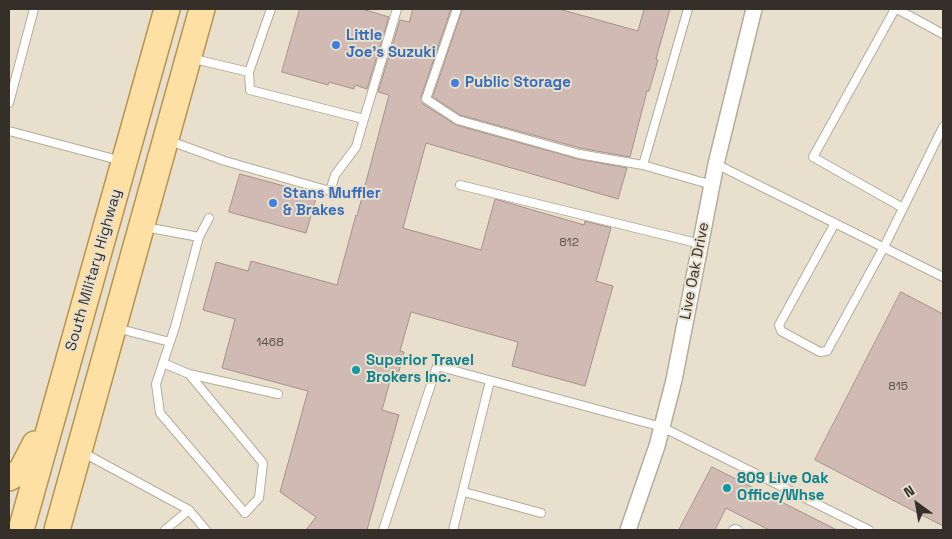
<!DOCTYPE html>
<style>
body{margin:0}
#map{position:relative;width:952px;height:539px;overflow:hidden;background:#e8dfcc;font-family:"Space Grotesk",sans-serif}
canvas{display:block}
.frame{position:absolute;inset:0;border:10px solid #343029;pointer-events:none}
.north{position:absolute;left:892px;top:479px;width:50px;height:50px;-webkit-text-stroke:4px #e8dfcc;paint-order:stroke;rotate:328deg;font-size:14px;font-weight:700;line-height:20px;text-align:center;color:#343029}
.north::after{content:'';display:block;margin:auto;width:18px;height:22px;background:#343029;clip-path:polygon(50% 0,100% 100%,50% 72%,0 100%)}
</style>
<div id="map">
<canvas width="952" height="539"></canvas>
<div class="frame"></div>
<div class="north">N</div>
</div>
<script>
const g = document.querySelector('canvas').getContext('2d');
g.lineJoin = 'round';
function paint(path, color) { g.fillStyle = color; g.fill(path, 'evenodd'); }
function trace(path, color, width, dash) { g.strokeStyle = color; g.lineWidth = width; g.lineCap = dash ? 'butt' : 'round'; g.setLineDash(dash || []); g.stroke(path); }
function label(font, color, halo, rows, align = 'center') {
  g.font = font + ' "Space Grotesk",sans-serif'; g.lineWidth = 4; g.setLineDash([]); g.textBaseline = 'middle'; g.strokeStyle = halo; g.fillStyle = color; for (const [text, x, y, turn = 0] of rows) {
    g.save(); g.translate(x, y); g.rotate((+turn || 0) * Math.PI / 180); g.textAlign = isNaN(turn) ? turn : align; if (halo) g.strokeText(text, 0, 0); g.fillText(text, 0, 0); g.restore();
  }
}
const building = new Path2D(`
 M300,9H362L389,17L367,89L355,85L354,89L329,82L328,85L282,72Z
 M413,9H451L421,97L423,104L456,125L578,159L627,168L618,199L426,143L403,228L481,250L495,199L584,225L585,221L608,227L611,228L596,281L613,286L585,386L512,366L518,342L411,312L400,351L404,352L398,375L392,374L382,410L399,415L367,530H306L316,517L280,492L308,391L222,368L235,319L203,310L216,262L248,271L251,261L337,285L356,215L357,216L389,95L378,92L400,20L409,22Z
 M463,9H559L638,31L644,9H670L656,59L658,60L649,91H647L630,157L580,148L460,115L433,97Z
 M240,174L317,195L306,233L229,212Z
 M901,292L943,314V526L815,460Z
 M712,467L837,530H769L726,508L715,530H679Z`);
paint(building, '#d0bab3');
trace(building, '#a6918a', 1);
const service = new Path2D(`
 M457,9L426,99L458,120L579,154L643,165
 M688,9L643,165L712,185
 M895,9L813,157L903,208
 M897,9L943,34
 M190,58L249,72L271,9
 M249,72L250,90L364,119L397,9
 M9,103L34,9
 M9,131L122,161
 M170,141L225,161L330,191L335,175L356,147L364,119
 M716,164L943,277
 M460,185L701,244
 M835,223L779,325L781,331L820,352L827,351L884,247L943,127
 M145,227L199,237
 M116,328L170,342
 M163,363L189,374L263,463L259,498L245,513L160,413L156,384L175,327L199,237L209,218
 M189,374L278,394
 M82,452L189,510L206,530
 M464,492L541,513
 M165,530L189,510
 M383,530L437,366L662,427L869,530
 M453,530L490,381
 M733,530L735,529L738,530`);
const minor = new Path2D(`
 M628,530L657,446L674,380L716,164L754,9`);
const primary = new Path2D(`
 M9,478L21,471L35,444
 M21,530L167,9
 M57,530L202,9`);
trace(service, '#b5ac9a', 10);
trace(minor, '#b5ac9a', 18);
trace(primary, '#b79551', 28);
trace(service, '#fff', 8);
trace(minor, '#fff', 15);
trace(primary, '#fee0a4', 25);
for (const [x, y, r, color] of [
 [336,45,5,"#3f7fe0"],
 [455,83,5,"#3f7fe0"],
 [273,203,5,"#3f7fe0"],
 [356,370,5,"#0f9aa8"],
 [727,488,5,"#0f9aa8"]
]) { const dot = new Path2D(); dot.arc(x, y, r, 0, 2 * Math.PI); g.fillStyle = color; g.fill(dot); trace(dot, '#e8dfcc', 2); }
label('12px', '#5b524c', null, [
 ["812",569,243],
 ["1468",270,343],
 ["815",898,387]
]);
label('bold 15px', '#366cbe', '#e8dfcc', [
 ["Little",346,36],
 ["Joe's Suzuki",346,53],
 ["Public Storage",465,83],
 ["Stans Muffler",283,194],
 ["& Brakes",283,211]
], 'left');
label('15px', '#343029', '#e8dfcc', [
 ["South Military Highway",94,270,-74],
 ["Live Oak Drive",695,271,-79]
]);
label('bold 15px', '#0d838f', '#e8dfcc', [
 ["Superior Travel",366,361],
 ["Brokers Inc.",366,378],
 ["809 Live Oak",737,479],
 ["Office/Whse",737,496]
], 'left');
</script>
